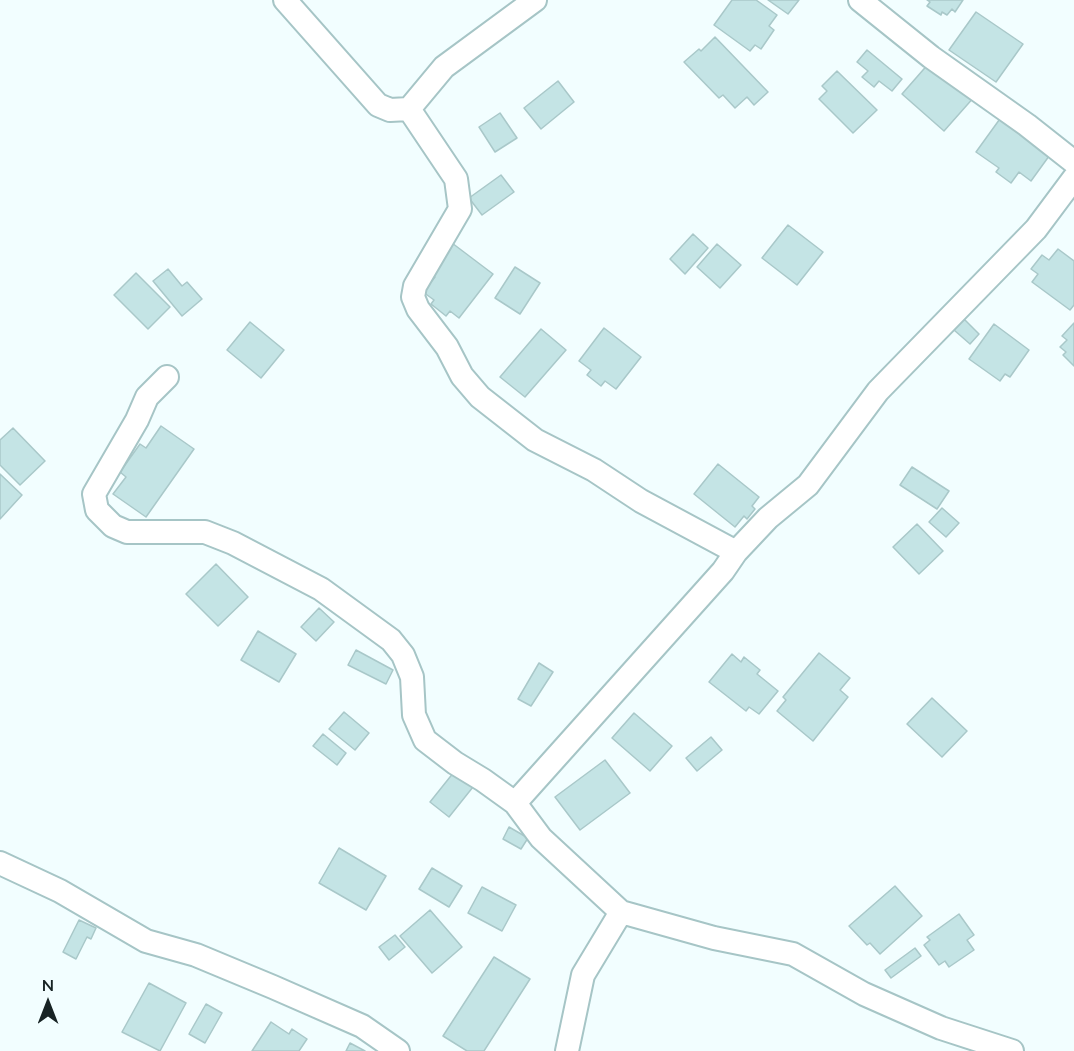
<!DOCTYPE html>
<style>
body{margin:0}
#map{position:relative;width:1074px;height:1051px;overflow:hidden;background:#f2feff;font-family:Lato,sans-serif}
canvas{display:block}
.north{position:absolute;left:18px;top:973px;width:60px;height:60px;-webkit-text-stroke:4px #f2feff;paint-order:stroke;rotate:0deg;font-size:16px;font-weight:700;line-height:24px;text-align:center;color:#172324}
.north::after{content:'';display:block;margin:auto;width:21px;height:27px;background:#172324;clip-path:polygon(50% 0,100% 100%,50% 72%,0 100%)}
</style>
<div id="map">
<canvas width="1074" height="1051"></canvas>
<div class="north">N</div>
</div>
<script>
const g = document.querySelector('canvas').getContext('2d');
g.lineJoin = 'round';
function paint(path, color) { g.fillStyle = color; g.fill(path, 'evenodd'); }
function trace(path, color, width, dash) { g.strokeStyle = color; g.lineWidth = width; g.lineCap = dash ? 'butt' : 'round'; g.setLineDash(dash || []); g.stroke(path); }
const building = new Path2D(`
 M732,0H756L777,15L769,26L774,30L761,49L755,45L750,51L714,25Z
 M768,0H799L788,14Z
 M927,0H963L955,12L952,9L947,15L942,12L941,15L927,6L930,2Z
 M976,12L1023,44L996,82L949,50Z
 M715,37L768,92L754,105L747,97L735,108L723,95L719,98L684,62L699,49L701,51Z
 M867,50L902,79L892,91L879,81L874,87L862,77L868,71L857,62Z
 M930,62L975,96L944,131L902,94Z
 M837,71L877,110L853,133L819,99L827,91L822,86Z
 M558,81L574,102L541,129L524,108Z
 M500,113L517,138L495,152L479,127Z
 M1002,116L1052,152L1031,181L1019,172L1011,183L996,172L999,168L976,152Z
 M501,175L514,192L482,215L469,198Z
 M788,225L823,252L797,285L762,258Z
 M693,234L708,248L685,274L670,259Z
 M452,243L493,274L459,318L450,311L446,316L431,304L434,300L423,292L435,277L430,273Z
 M717,244L741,265L720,288L697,267Z
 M1058,249L1074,261V305L1070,310L1032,282L1038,274L1031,269L1042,255L1049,260Z
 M515,267L540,283L520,314L495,298Z
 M168,269L182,286L187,282L202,299L182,316L153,281Z
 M136,273L170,307L148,329L114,295Z
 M964,319L979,334L970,344L954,330Z
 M250,322L284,350L261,378L227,350Z
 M1074,323V366L1063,355L1066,352L1060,347L1067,340L1062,336Z
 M994,324L1029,350L1010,377L1005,374L1000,381L969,359Z
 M604,328L641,357L616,389L605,381L601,386L587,375L591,370L579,361Z
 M541,329L566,350L525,397L500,377Z
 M161,426L194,449L146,517L113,494L126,477L120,472L140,444L146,448Z
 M13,428L45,461L20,485L0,465V440Z
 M718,464L759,497L752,506L755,509L747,519L744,516L735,527L694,494Z
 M912,467L949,491L937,509L900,485Z
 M0,474L22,495L0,519Z
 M942,508L959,523L946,537L929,522Z
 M917,524L943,551L919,574L893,547Z
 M216,564L248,597L218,626L186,594Z
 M319,608L334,622L316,641L301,627Z
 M258,631L296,654L279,682L241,660Z
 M356,650L393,670L386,684L348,665Z
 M819,653L850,678L840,690L848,697L813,741L777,711L786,700L783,697Z
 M732,654L741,662L744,657L760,670L757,674L778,691L759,714L749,707L746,711L709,682Z
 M539,663L553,672L531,706L518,699Z
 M932,698L967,731L942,757L907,724Z
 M344,712L369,733L355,750L329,729Z
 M634,713L672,746L650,771L612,738Z
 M323,734L346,753L337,765L313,746Z
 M711,737L722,750L697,771L686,758Z
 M605,760L630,793L580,830L555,797Z
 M454,772L473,787L449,817L430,802Z
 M509,827L528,838L521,849L503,839Z
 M339,848L386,876L366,910L319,883Z
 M432,868L462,886L449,907L419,889Z
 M895,886L922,916L880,954L870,943L867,945L849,926Z
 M482,887L516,905L502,931L468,913Z
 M430,910L462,947L432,973L400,936Z
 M959,914L974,935L967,940L974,950L949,967L945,961L939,965L924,945L930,940L927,937Z
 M79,920L96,928L91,939L87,937L76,959L63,952Z
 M395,935L405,947L389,960L379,947Z
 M915,948L921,956L891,978L885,970Z
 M494,957L530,979L484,1051H467L443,1036Z
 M149,983L186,1003L160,1051L122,1032Z
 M206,1004L222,1013L205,1043L189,1034Z
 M271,1022L289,1034L292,1029L307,1039L299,1051H252Z
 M350,1043L365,1051H346Z`);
paint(building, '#c4e4e5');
trace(building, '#a9c8c9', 1.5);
const street = new Path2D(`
 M285,0L378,105L390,110L409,109L444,67L535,0
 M860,0L931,57L1027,125L1074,162
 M409,109L456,179L460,209L415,286L413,297L418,309L447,347L462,376L480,397L535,440L594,470L641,501L736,552
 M167,377L147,397L137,420L94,494L97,510L113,526L127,532H205L233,543L321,589L391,640L403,655L412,677L414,715L425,740L455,763L483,780L515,803L541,838L621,912L714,938L793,954L864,994L941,1028L1012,1051
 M515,803L723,571L736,552L768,518L808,485L878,391L1036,229L1074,178
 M0,863L60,891L146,941L196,955L273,987L362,1026L398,1051
 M567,1051L583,975L621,912`);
trace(street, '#a6c5c6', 26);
trace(street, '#fff', 22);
</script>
